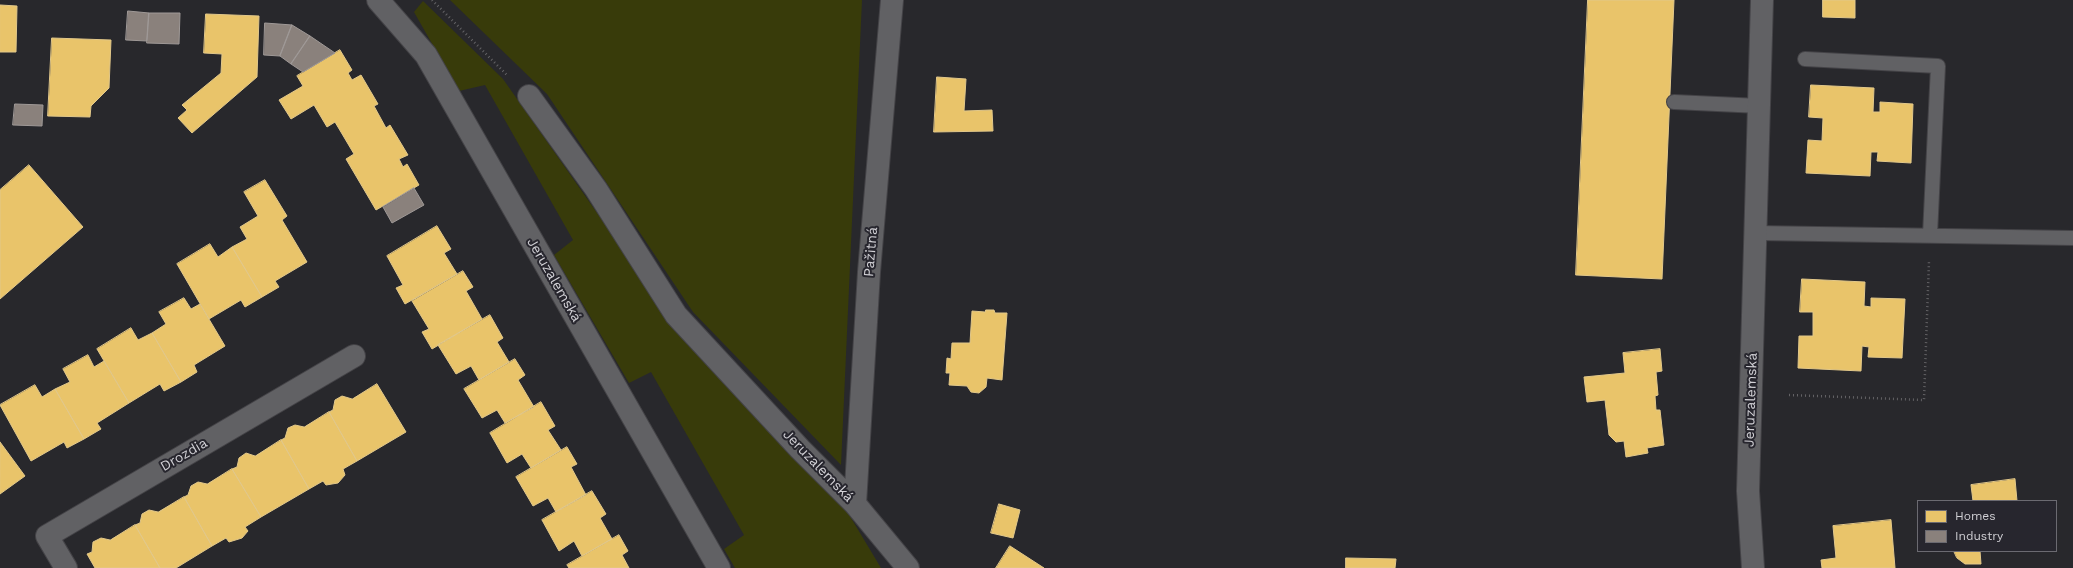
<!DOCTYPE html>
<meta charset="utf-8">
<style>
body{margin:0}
#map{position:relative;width:2073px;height:568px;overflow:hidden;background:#28282c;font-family:"Work Sans",sans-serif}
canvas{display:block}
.legend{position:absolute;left:1917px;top:500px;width:140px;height:52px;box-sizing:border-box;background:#27262e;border:1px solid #6b6a71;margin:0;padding:5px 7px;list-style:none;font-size:12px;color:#d1d0d5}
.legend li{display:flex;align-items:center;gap:8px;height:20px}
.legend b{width:20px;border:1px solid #6b6a71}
</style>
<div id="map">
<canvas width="2073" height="568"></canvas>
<ul class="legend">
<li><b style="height:11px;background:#e9c46a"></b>Homes</li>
<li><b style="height:11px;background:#8a817c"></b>Industry</li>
</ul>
</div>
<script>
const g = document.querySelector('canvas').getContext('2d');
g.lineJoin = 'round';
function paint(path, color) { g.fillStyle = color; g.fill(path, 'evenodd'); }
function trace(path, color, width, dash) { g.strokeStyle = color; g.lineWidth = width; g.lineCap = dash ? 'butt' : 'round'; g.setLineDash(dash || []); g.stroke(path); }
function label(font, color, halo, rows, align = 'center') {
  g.font = font + ' "Work Sans",sans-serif'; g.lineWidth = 4; g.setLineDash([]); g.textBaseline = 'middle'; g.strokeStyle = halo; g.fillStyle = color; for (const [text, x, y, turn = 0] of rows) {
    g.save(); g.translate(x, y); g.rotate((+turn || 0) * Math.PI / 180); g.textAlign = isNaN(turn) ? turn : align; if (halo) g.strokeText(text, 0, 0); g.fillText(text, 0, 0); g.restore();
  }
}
paint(new Path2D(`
 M450,0H862L841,465L693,312L547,94Z
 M423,1L503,79L685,338L848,513L881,568H735L724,549L744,535L651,372L629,383L554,255L573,240L485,85L459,91L414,12Z`), '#383b0a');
const homes = new Path2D(`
 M1588,0H1674L1662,279L1576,275Z
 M1823,0H1855V18L1823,17Z
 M0,5L17,6L16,52H0Z
 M206,14L259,16L257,77L192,133L178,118L187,110L182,105L221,73L222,54L204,53Z
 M52,38L111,40L109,88L91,106L90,117L48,116Z
 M340,50L352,70L348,73L352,80L361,75L378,104L374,106L386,128L390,125L408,155L399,159L403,167L407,164L419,185L376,210L346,159L354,154L335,122L327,127L314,105L291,119L279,100L303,86L297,76Z
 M937,77L966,79L964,111L992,110L993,131L934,132Z
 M1811,85L1874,88L1873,112H1880V102L1913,104L1911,163L1877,161L1878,152H1871L1870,176L1806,173L1808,140L1822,141L1823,118L1809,117Z
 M29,165L83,227L0,299V190Z
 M265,180L287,216L282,220L307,262L275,281L279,287L262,297L232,247L247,239L240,227L258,216L244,192Z
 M437,226L451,249L444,253L457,274L405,304L396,288L403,285L387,256Z
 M210,244L218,257L232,247L262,297L245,307L241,300L209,319L177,264Z
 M463,271L473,287L466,291L482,319L432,349L422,332L429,329L412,301Z
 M1802,279L1865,282L1864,306L1871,307V298L1905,299L1902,358L1868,357L1869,347L1862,346L1861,371L1798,368L1799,336H1813V312H1800Z
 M184,298L191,309L200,304L225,346L194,365L197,372L181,382L152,333L166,324L159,312Z
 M986,310H994L995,313H1007L1002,380L987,378L986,387L979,393L971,392L967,386L949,385L950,373H946L947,358L951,359L952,343H970L972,311L985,312Z
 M490,315L503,338L497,342L509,362L479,380L471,366L456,374L438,345Z
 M131,328L138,340L152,333L181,382L164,391L160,384L129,403L97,349Z
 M1660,349L1662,371L1656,372L1658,395L1655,396L1656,410H1660L1664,445L1647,448L1648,453L1626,457L1624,441L1616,442L1609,435L1605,400L1587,402L1584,377L1625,373L1623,353Z
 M88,355L94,367L104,361L129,403L97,423L101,429L84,439L55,389L70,382L63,369Z
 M515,359L525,375L518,380L534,407L505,423L497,410L482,418L464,389Z
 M377,384L406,432L357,461L329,412L333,410L335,400L342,396L352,399Z
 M35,385L42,397L55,389L84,439L67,448L64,442L31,461L0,405Z
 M541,402L555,426L548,430L561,450L531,468L522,454L507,463L490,433Z
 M329,412L357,461L343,469L345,475L338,483L326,485L323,481L309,489L281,440L285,438L288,428L295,425L304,427Z
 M281,440L309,489L261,517L232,469L237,467L239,458L246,453L255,456Z
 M0,442L25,476L0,494Z
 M567,447L577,464L571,467L586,495L556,512L548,498L533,506L516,477Z
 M232,469L261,517L245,527L248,531L242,538L229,542L226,538L212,546L184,497L188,495L191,486L198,482L207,484Z
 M2015,479L2017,501H1973L1971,485Z
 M592,491L606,514L600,518L612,539L582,556L574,541L559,551L542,520Z
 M184,497L212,546L176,568H160L135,525L140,523L142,514L149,510L158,512Z
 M999,504L1020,510L1013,538L991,533Z
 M1891,520L1895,568H1822L1821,560L1836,558L1833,526Z
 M135,525L160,568H95L87,554L92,552L93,542L101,538L110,540Z
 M619,535L628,551L622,555L629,568H569L567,565Z
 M1010,546L1044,568H996Z
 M1954,551H1980L1981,564H1965L1957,558Z
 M1346,558L1396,559L1395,568H1346Z`);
paint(homes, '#e9c46a');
trace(homes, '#e2c88a', 1);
const industry = new Path2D(`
 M128,11L149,13L147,41L126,40Z
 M149,13H180L179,44L147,43Z
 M265,23L292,25L280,56L264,55Z
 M292,25L310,36L291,64L280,56Z
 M310,36L335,53L303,72L291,64Z
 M15,104L43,105L42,126L13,125Z
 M414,188L424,205L392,223L383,207Z`);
paint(industry, '#8a817c');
trace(industry, '#9f9997', 1);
const lane = new Path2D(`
 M1805,59L1938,66L1930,235
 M1674,102L1760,106
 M1756,233L2073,238`);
const street = new Path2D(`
 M378,0L426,55L719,568
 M529,96L596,189L676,315L800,449L855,504L908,568
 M855,504L869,272L892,0
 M66,568L47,536L354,356
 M1753,568L1748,491L1762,0`);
trace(lane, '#444347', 16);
trace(street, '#444347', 24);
trace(new Path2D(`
 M432,0L508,76
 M1789,395L1924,400L1929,261`), '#636265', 2.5, [1, 3]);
trace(lane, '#616164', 14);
trace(street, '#616164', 22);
label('14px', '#d1d0d5', '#27262e', [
 ["Pažitná",871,252,-85],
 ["Jeruzalemská",554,280,60],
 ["Jeruzalemská",1751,400,-88],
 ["Drozdia",184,455,-30],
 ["Jeruzalemská",818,466,46]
]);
</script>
